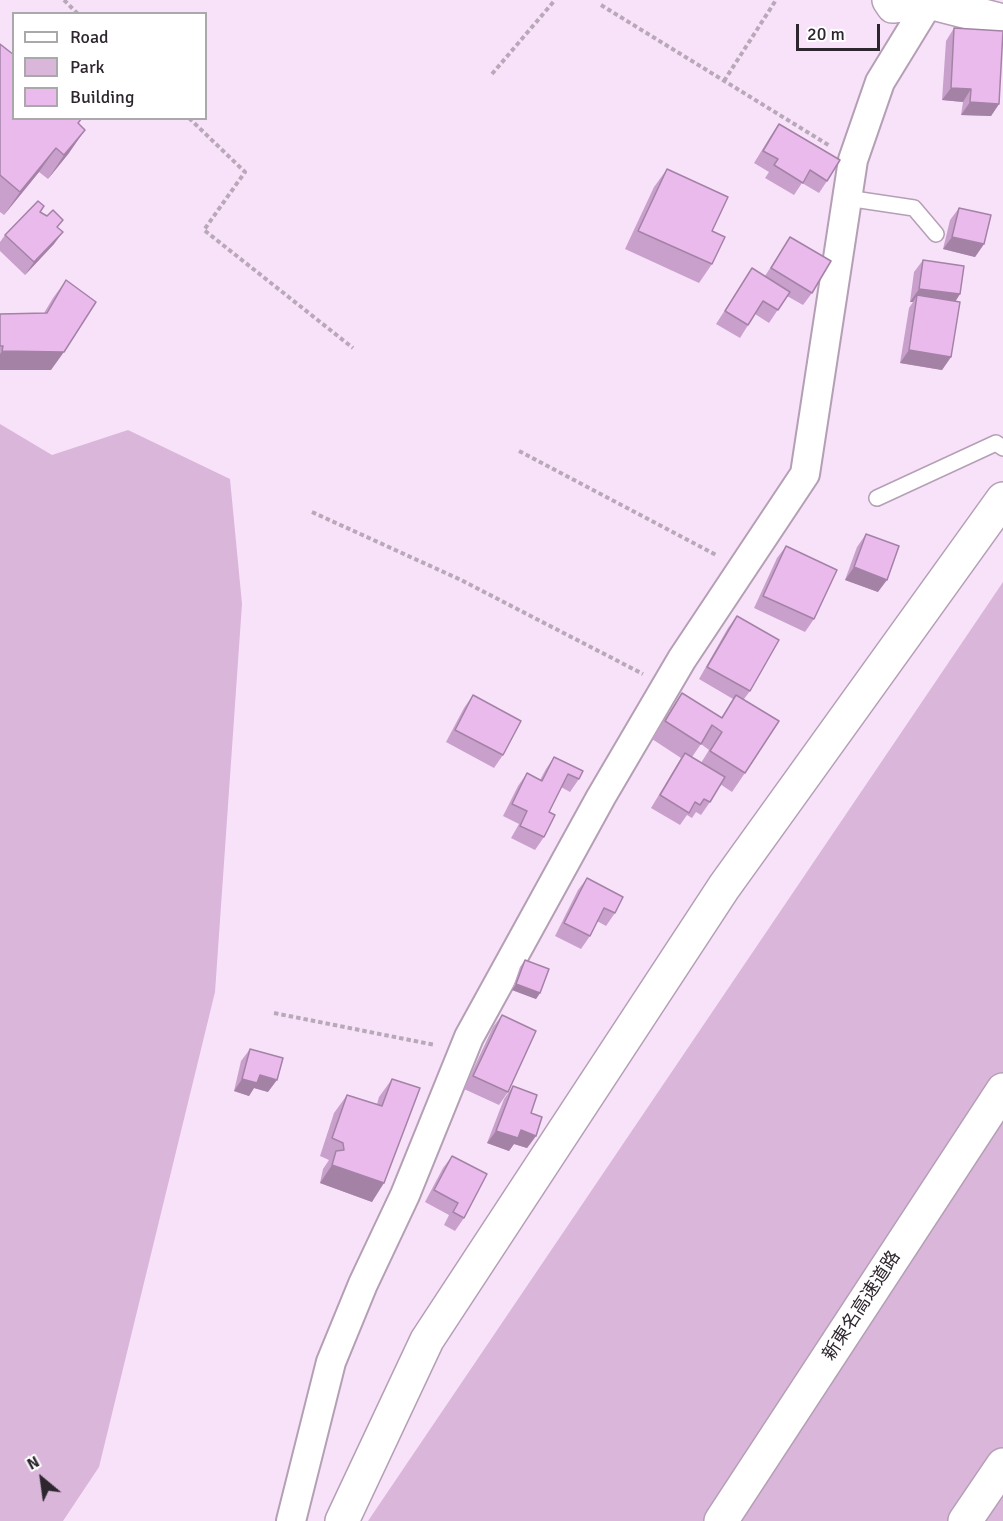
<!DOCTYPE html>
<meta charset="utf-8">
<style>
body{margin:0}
#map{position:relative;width:1003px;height:1521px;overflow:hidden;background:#f8e2f9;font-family:Signika,sans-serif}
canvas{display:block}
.legend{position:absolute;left:12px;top:12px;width:195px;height:108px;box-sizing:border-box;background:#fff;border:2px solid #aba8ab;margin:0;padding:8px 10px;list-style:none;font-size:18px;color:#2e262e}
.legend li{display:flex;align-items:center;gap:12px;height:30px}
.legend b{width:30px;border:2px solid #aba8ab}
.north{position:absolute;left:12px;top:1449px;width:60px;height:60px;-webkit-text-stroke:4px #fff;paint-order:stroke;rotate:331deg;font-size:16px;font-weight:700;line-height:24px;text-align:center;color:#2e262e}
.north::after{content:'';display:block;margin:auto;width:21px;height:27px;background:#2e262e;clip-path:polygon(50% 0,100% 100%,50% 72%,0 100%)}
.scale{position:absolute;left:796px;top:24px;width:84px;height:27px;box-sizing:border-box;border:3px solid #2e262e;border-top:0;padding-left:8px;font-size:18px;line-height:21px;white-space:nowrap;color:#2e262e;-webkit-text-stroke:4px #fff;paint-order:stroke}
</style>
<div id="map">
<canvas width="1003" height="1521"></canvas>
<ul class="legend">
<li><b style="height:8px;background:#fff"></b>Road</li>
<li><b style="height:16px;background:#d9b6da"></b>Park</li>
<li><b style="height:16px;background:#eabaed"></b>Building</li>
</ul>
<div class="north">N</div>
<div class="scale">20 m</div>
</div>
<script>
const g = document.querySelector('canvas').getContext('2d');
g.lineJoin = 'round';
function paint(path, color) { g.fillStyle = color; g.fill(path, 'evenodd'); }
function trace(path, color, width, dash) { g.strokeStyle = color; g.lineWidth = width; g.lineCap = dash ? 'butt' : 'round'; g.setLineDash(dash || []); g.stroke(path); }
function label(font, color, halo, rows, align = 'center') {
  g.font = font + ' Signika,"Noto Sans JP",sans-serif'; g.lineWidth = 4.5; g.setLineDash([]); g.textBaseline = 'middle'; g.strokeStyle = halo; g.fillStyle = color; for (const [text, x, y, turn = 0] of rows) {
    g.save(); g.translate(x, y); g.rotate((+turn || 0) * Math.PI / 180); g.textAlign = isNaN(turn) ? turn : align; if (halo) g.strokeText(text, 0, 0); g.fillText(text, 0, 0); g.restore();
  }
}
paint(new Path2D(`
 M0,424L52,455L128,430L230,479L242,604L215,992L99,1467L63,1521H0Z
 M1003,582V1521H368Z`), '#d9b6da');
const service = new Path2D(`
 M847,198L914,208L936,234
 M877,498L996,443L1003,448`);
const minor = new Path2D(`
 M291,1521L331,1362L363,1284L405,1195L469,1037L601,797L682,659L805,474L853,160L880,82L929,2L928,0`);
const tertiary = new Path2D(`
 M889,0L893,6L929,2L1003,21
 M342,1521L427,1340L724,887L1003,499`);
const motorway = new Path2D(`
 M721,1521L1003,1090
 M965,1521L1003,1465`);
trace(service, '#b49fb5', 18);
trace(minor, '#b49fb5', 32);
trace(tertiary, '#b49fb5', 36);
trace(motorway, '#b49fb5', 36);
trace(new Path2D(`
 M64,0L78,14
 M601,5L830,146
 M492,74L555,0
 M724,81L776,0
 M189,118L245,172L204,230L353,348
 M519,451L718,556
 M312,512L461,580L643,674
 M274,1013L435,1045`), '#b9a8ba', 4, [4.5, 3]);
trace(service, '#fff', 15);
trace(minor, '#fff', 28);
trace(tertiary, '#fff', 33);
trace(motorway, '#fff', 33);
paint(new Path2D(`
 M954,28L999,104L991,116L961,115L963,102L942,100L946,41Z
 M0,44L82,118L78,124L69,153L48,179L39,172L4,215L0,212Z
 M779,124L827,181L819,193L802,183L794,195L765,178L769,172L754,163L770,137Z
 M667,169L712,264L699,283L625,249L654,187Z
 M959,208L984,244L975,257L943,249L950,220Z
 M40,212L58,227L54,244L25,275L0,251V242L5,235Z
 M790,237L812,293L803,305L787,296L769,323L755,314L740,338L716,324L752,268L765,276Z
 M923,260L960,294L955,301L951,357L942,370L900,363L909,308L913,302H910L914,272Z
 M66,280L51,370H0V314L44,313L53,298Z
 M866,534L878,592L845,580L857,547Z
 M786,546L814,619L805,632L754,608L777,558Z
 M737,616L750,691L744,699L745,773L732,792L720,784L710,802L701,815L696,812L692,818L687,815L680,825L651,808L681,758L652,739L682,693L721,718L733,699L699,679L728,628ZM701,744L709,750L701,763L692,757Z
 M473,695L503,755L494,768L446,742L464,708Z
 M554,757L579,779L570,792L561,787L549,812L544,837L535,850L511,838L519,824L503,816L518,786L527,773L540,780L546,769Z
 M587,878L615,913L606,926L597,921L590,936L581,949L555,936L578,890Z
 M525,960L540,993L536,999L512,990L520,967Z
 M502,1015L508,1092L499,1105L464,1089L493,1027Z
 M250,1049L268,1092L254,1088L249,1096L234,1091L241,1061Z
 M392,1079L372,1202L320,1183L323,1169L329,1160L320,1156L334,1113L347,1095L377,1104L379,1097Z
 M513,1086L531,1113L536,1136L527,1148L514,1144L509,1151L487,1143L504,1099Z
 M452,1156L464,1218L455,1231L444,1225L449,1215L425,1202L443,1168Z`), '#c9a0cc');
paint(new Path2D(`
 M951,88L971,89L963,102L942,100Z
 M970,102L999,104L991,116L961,115Z
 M85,130L69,153L48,179L64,155Z
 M56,148L39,172L4,215L20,192Z
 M63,232L54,244L25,275L34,262Z
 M952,237L984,244L975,257L943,249Z
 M919,289L960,294L952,307L917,295L913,302H910Z
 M909,350L951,357L942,370L900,363Z
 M2,351L64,352L51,370H0V354Z
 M854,567L887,580L878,592L845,580Z
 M516,984L540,993L536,999L512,990Z
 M260,1075L277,1080L268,1092L254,1088L249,1096L234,1091L242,1079Z
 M521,1130L536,1136L527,1148L514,1144L509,1151L487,1143L496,1131Z
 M332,1165L384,1183L372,1202L320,1183Z`), '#a482a6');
const building = new Path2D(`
 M954,28L1003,31L999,104L970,102L971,89L951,88Z
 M0,44L14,55V118H82L78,123L85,130L64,155L56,148L20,192L0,175Z
 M779,124L840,160L827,181L810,170L803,183L774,165L778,159L763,151Z
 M667,169L728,197L712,231L725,237L712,264L638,231Z
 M38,201L44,206L40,212L47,216L53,210L63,220L57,227L63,232L34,262L5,235Z
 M959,208L991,215L984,244L952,237Z
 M790,237L831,261L812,293L771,268Z
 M923,260L964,266L960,294L919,289Z
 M752,268L790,292L778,310L763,301L748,325L725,311Z
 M66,280L96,302L64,352L2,351L3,346H0V314L47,313Z
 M917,295L960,302L951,357L909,350Z
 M866,534L899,546L887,580L854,567Z
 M786,546L837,570L814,619L763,596Z
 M737,616L779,640L750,691L707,667Z
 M682,693L722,718L736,695L779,721L745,773L710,751L722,732L712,725L701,744L665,721Z
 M473,695L521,721L503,755L455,730Z
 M685,753L725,777L710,802L704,799L700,805L695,802L689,813L660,795Z
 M554,757L583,771L579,779L568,774L549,812L555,815L544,837L520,826L527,811L512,804L527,773L542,781Z
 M587,878L623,897L615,913L604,908L590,936L564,923Z
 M525,960L549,969L540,993L516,984Z
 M502,1015L536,1031L508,1092L473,1076Z
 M250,1049L283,1058L277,1080L260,1075L257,1083L242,1079Z
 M392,1079L420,1088L384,1183L332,1165L336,1151L344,1150L343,1143L332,1138L347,1095L382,1106Z
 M513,1086L537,1095L531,1113L542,1117L536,1136L521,1130L518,1138L496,1131Z
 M452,1156L487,1174L464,1218L453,1212L458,1203L434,1190Z`);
paint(building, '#eabaed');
trace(building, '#a482a6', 1.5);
label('18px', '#2e262e', '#fff', [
 ["新東名高速道路",862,1306,-57]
]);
</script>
